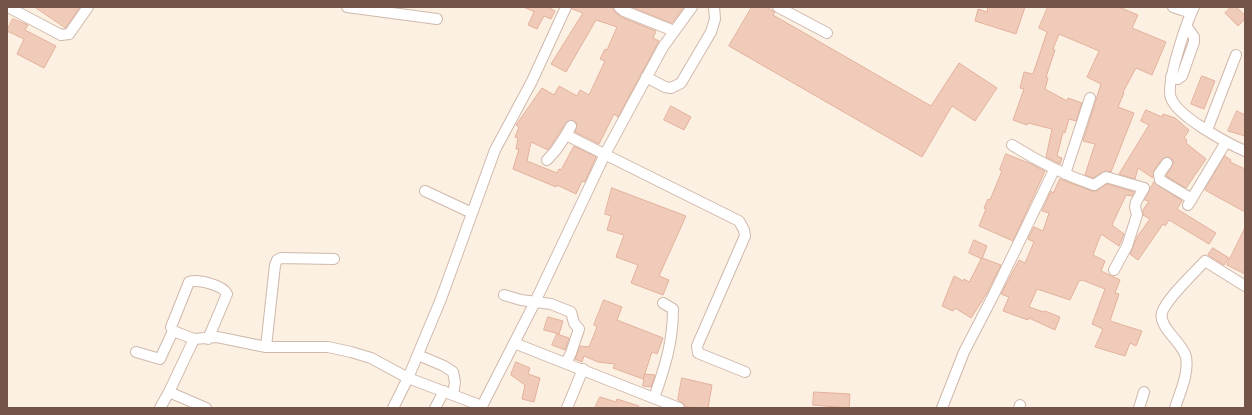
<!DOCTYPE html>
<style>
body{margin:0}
#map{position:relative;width:1252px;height:415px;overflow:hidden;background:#fcf0e2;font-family:Signika,sans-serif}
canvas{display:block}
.frame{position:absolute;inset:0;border:8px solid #735449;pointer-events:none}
</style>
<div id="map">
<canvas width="1252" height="415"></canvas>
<div class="frame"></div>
</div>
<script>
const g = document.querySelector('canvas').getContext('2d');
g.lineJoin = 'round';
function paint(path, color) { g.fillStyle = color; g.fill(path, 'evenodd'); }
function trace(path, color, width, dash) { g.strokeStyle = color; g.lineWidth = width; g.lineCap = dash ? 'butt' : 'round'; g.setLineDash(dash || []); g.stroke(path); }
const building = new Path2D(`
 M35,7H80L66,28Z
 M524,7H548L555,11L551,19L544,16L537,29L528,25L534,12Z
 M572,7H613L615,12L621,17L656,31L653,38L659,41L618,117L614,114L599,144L575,132L577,123L571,120L566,123L548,150L531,142L527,161L557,173L559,169L561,170L574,146L596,157L585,182L582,181L576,194L557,185L556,187L513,169L519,149H516L518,138L515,137L519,127L516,125L542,88L554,95L559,86L577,96L580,90L589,95L605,61L600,59L605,49L607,50L617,27L596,20L566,72L551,64L583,13L572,9Z
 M632,7H684L672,23Z
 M752,7H766L775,12L773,15L931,106L959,63L997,88L975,121L952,106L922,157L729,46Z
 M988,7H1025L1016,34L975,21L978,9L987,12Z
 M1048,7H1119L1138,15L1132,28L1166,42L1152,75L1136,68L1123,92L1124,93L1118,107L1134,113L1111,172L1105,171L1093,178L1085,175L1095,144L1083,141L1101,84L1087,77L1099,51L1059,34L1053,49L1055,50L1046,77L1048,78L1045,89L1067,101L1068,98L1082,103L1076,121L1069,119L1065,133L1063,132L1057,156L1062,158L1060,164L1046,157L1052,129L1028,123L1027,125L1013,120L1024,89L1020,88L1024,72L1033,74L1047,32L1039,28Z
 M1231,7H1236L1245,15V19L1238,26L1225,13Z
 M13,19L28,25L25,30L56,46L44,68L17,54L24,39L7,31Z
 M1202,76L1215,81L1204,109L1191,104Z
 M671,106L691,117L684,130L664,120Z
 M1146,110L1162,117L1163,114L1175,118L1189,130L1184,138L1187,140L1186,143L1206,159L1186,188L1166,176L1173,164V160L1168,157L1162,159L1154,170L1153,178L1138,168L1135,179L1119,174L1149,125L1141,121Z
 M1237,111L1245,115V136L1228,131Z
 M1006,154L1029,163L1045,171L1013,241L979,226L986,209L984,208L988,199L990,200L1002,171L1000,170Z
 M1225,156L1231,160L1230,162L1245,169V212L1205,190Z
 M1060,179L1092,191H1097L1107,184L1134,192L1132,196L1126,195L1112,225L1124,234L1119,246L1101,234L1093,255L1105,261L1101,271L1120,280L1115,293L1119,294L1110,321L1142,331L1136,346L1130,343L1125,356L1095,347L1103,329L1092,324L1105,289L1082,280L1079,281L1070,300L1037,289L1029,307L1044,312L1045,311L1060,317L1055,330L1029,318L1028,320L1003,311L1009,297L1001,294L1019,260L1025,263L1034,242L1028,239L1034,227L1043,231L1049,213L1042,211L1051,191L1053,193Z
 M1154,182L1182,201L1177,209L1216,233L1209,244L1169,220L1165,226L1163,224L1138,260L1130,254L1137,237L1150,219L1143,215V210L1149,201L1145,200Z
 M612,188L686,216L659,276L669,280L663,295L631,283L638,265L616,257L624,235L607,230L611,216L605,214Z
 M1245,228V274L1227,265Z
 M974,240L987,246L982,259L969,253Z
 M1213,248L1229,258L1224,265L1208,255Z
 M982,258L1001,265L987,293L971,318L955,308L953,311L942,306L954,276L963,281L964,279L969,282Z
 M604,300L622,307L617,320L663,338L657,354L652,352L643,379L613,368L615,364L598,362L584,356L582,362L575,359L580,346L589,347L597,327L594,325Z
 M548,317L563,321L559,334L544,330Z
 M557,334L569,338L565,350L552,345Z
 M516,362L530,368L528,374L540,378L534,402L522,399L525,385L511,375Z
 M645,374L655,375L651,387L643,386Z
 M682,378L712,385L708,408L685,407L684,404L678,400Z
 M814,392L850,394L849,408L813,405Z
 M600,397L616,402L617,399L639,406L638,408H595Z`);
paint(building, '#f1cbba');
trace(building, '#e3b09b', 1);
const minor = new Path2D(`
 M8,7L61,35L69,34L88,7
 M347,7L437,19
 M619,7L624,11L674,31
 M778,7L827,33
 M1173,7L1191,13
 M1194,7C1187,21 1165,85 1171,98C1178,117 1227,143 1245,151
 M646,77L665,87L671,88L681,83L711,32L715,19L714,7
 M1171,77L1178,79L1182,76L1194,42V37L1187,27
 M571,126L566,135L739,221L744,230L745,236L697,346L698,353L745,372
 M1207,130L1236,55
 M1012,145C1039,162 1064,175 1094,185L1106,177L1144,188L1136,202L1135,207L1137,215L1127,246L1114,270
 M547,160L556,150L566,135
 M1167,163L1159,174L1160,180L1192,199
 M1065,174L1090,98
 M425,191L472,213
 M1188,205L1226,142
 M504,295L521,300L551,304L571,312L574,323L579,329L571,353L566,363
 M208,339L227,294C223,285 198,279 189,282L171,327L173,331L194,339L217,337L266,347H328L351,352L371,358L408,378L482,406
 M514,343L679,408
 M266,347L275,265L277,260L281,258L334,259
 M136,352L160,359L173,331
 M418,355L444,366L453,372L455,382L453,395
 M169,392L206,408
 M654,398C665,367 673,342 673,309L663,303
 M160,408L169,392L194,339
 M393,408L408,378L441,299L495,150L532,81L566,7
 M435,408L444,391
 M481,408L535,302L605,154L663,47L692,7
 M567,408L583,369
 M942,408L964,352L993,296L1054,170
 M1019,408L1020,405
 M1139,408L1144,392
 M1175,408C1180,392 1189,374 1186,357C1183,343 1158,327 1162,313C1165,300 1195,272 1205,261L1245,286`);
trace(minor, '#cfb8ac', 12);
trace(minor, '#fff', 10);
</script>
